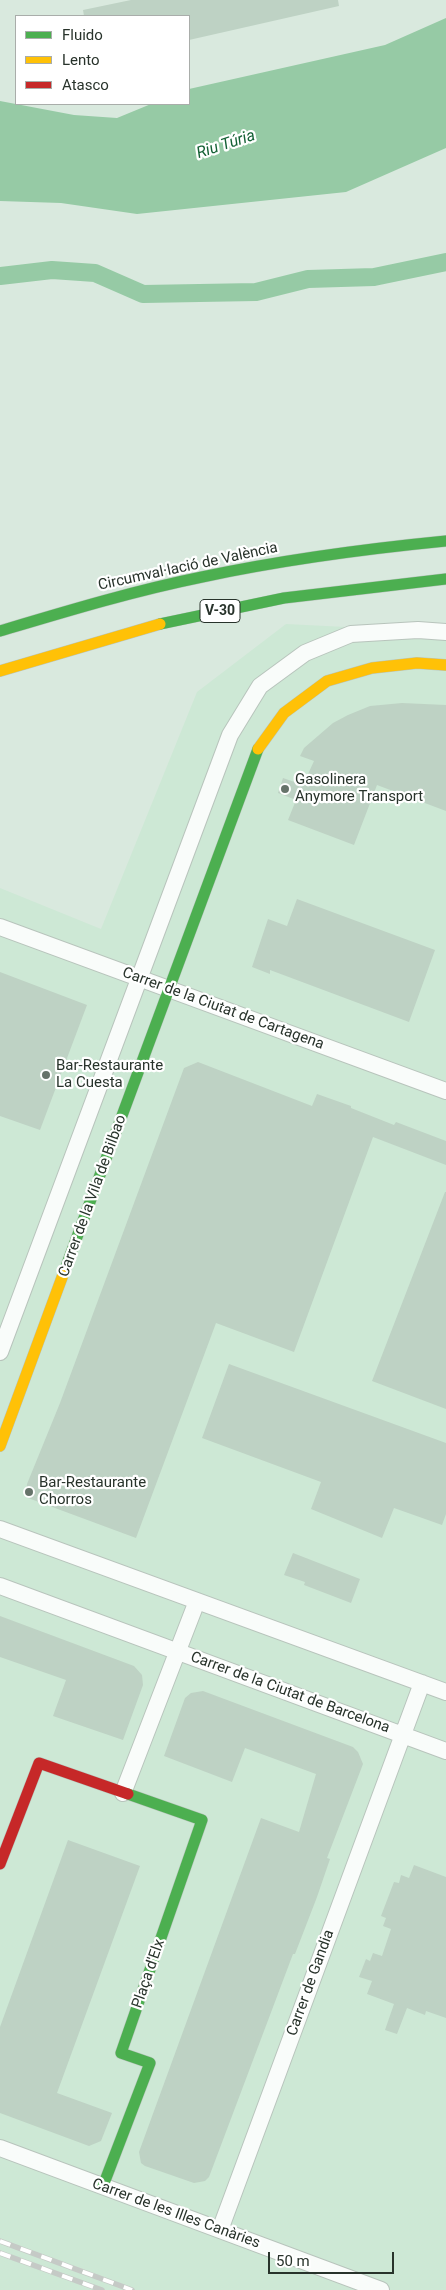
<!DOCTYPE html>
<meta charset="utf-8">
<style>
body{margin:0}
#map{position:relative;width:446px;height:2290px;overflow:hidden;background:#d9e9de;font-family:Roboto,sans-serif}
canvas{display:block}
.legend{position:absolute;left:15px;top:15px;width:175px;height:90px;box-sizing:border-box;background:#fff;border:1px solid #a9adaa;margin:0;padding:6px 9px;list-style:none;font-size:15px;color:#28332b}
.legend li{display:flex;align-items:center;gap:10px;height:25px}
.legend b{width:25px;border:1px solid #a9adaa}
.scale{position:absolute;left:268px;top:2252px;width:126px;height:22px;box-sizing:border-box;border:2px solid #28332b;border-top:0;padding-left:6px;font-size:15px;line-height:18px;white-space:nowrap;color:#28332b;-webkit-text-stroke:4px #fff;paint-order:stroke}
</style>
<div id="map">
<canvas width="446" height="2290"></canvas>
<ul class="legend">
<li><b style="height:6px;background:#4caf50"></b>Fluido</li>
<li><b style="height:6px;background:#ffc107"></b>Lento</li>
<li><b style="height:6px;background:#c62828"></b>Atasco</li>
</ul>
<div class="scale">50 m</div>
</div>
<script>
const g = document.querySelector('canvas').getContext('2d');
g.lineJoin = 'round';
function paint(path, color) { g.fillStyle = color; g.fill(path, 'evenodd'); }
function trace(path, color, width, dash) { g.strokeStyle = color; g.lineWidth = width; g.lineCap = dash ? 'butt' : 'round'; g.setLineDash(dash || []); g.stroke(path); }
function label(font, color, halo, rows, align = 'center') {
  g.font = font + ' Roboto,sans-serif'; g.lineWidth = 4.5; g.setLineDash([]); g.textBaseline = 'middle'; g.strokeStyle = halo; g.fillStyle = color; for (const [text, x, y, turn = 0] of rows) {
    g.save(); g.translate(x, y); g.rotate((+turn || 0) * Math.PI / 180); g.textAlign = isNaN(turn) ? turn : align; if (halo) g.strokeText(text, 0, 0); g.fillText(text, 0, 0); g.restore();
  }
}
paint(new Path2D(`
 M286,624L446,632V2290H0V888L101,929L197,692Z`), '#cde8d5');
paint(new Path2D(`
 M446,18V148L346,192L137,214L61,203L0,201V101L74,115L117,118L151,104H189V89L385,45Z`), '#96caa5');
trace(new Path2D(`
 M0,276L52,270L95,273L143,294L256,292L308,279L374,277L446,262`), '#96caa5', 18);
paint(new Path2D(`
 M131,0H338L339,6L189,40V16H84L83,10Z
 M402,703L446,705V811L377,785L354,845L288,820L296,800L278,793L283,778L303,785L314,761L300,756L304,748L333,723L348,715L370,706Z
 M297,899L435,950L409,1022L270,970V974L252,967L268,919L287,926Z
 M0,972L87,1005L40,1130L0,1116Z
 M198,1062L312,1106L317,1094L351,1106V1108L394,1125L396,1122L446,1141V1165L373,1137L294,1352L216,1323L136,1538L28,1498L26,1493L27,1484L60,1403L184,1068Z
 M445,1192H446V1409L372,1381Z
 M229,1364L446,1443V1514L442,1525L394,1508L382,1538L311,1509L321,1482L202,1438Z
 M293,1553L360,1579L351,1603L304,1585L305,1582L284,1575Z
 M0,1616L134,1666L142,1675L143,1685L123,1740L53,1716L66,1680L0,1657Z
 M203,1691L353,1747L358,1752L363,1764L327,1858L330,1859L317,1897L295,1954H293L209,2177L205,2181L194,2183L145,2166L141,2163L139,2152L261,1818L299,1832L316,1774L245,1748L232,1782L164,1756L185,1698L191,1693Z
 M68,1840L140,1866L57,2093L112,2113L101,2141L89,2146L0,2113V2027Z
 M414,1865L446,1877V2018L426,2011L425,2015L407,2008L397,2034L385,2030L394,2004L367,1994L372,1981L359,1977L366,1959L370,1961L373,1953L382,1956L391,1929L383,1926L386,1918L381,1916L394,1882L399,1883L401,1875L409,1878Z`), '#bed2c4');
const street = new Path2D(`
 M0,927L446,1091
 M0,1352L230,735L260,686L305,653L351,634L418,630L446,632
 M0,1529L446,1692
 M0,1586L446,1751
 M123,1793L197,1601
 M0,2148L381,2290
 M220,2230L422,1683`);
const fast = new Path2D(`
 M160,624L284,598L446,579
 M0,631C67,611 133,591 202,577C282,560 364,549 446,541
 M64,1272L258,749
 M103,2186L150,2063L121,2053L202,1820L128,1794`);
const slow = new Path2D(`
 M0,671L160,624
 M258,749L284,713L327,681L372,668L417,663L446,665
 M0,1446L64,1272`);
const jam = new Path2D(`
 M0,1864L39,1763L128,1794`);
trace(street, '#b8c4bc', 18);
trace(fast, '#b8c4bc', 12);
trace(slow, '#b8c4bc', 12);
trace(jam, '#b8c4bc', 12);
trace(street, '#f9fcfa', 16);
trace(fast, '#4caf50', 11);
trace(slow, '#ffc107', 11);
trace(jam, '#c62828', 11);
const rail = new Path2D(`
 M0,2241L132,2290
 M0,2253L102,2290`);
trace(rail, '#c5cac6', 5.5);
trace(rail, '#fff', 4, [11]);
for (const [x, y, r, color] of [
 [285,789,5,"#66736a"],
 [46,1075,5,"#66736a"],
 [29,1492,5,"#66736a"]
]) { const dot = new Path2D(); dot.arc(x, y, r, 0, 2 * Math.PI); g.fillStyle = color; g.fill(dot); trace(dot, '#fff', 2); }
for (const [x, y, w] of [
 [220,611,40]
]) { const box = new Path2D(); box.roundRect(x - w / 2, y - 11.5, w, 23, 4); g.fillStyle = '#fff'; g.fill(box); trace(box, '#28332b', 1); }
label('bold 14px', '#28332b', null, [
 ["V-30",220,611]
]);
label('15px', '#28332b', '#fff', [
 ["Circumval·lació de València",188,567,-12],
 ["Carrer de la Ciutat de Cartagena",223,1009,20],
 ["Carrer de la Vila de Bilbao",93,1196,-70],
 ["Carrer de la Ciutat de Barcelona",290,1693,20],
 ["Plaça d'Elx",149,1974,-71],
 ["Carrer de Gandia",311,1983,-70],
 ["Carrer de les Illes Canàries",176,2214,20]
]);
label('15px', '#28332b', '#fff', [
 ["Gasolinera",295,780],
 ["Anymore Transport",295,797],
 ["Bar-Restaurante",56,1066],
 ["La Cuesta",56,1083],
 ["Bar-Restaurante",39,1483],
 ["Chorros",39,1500]
], 'left');
label('italic 16px', '#146135', '#fff', [
 ["Riu Túria",226,145,-18]
]);
</script>
